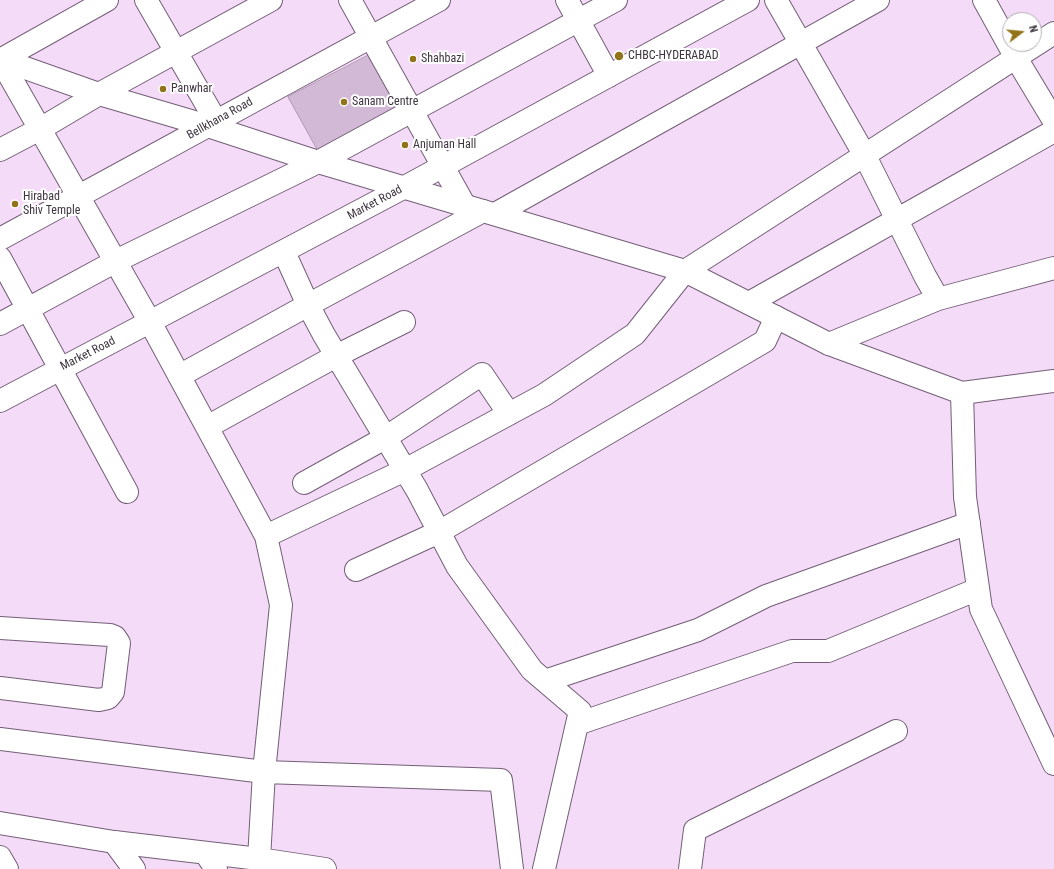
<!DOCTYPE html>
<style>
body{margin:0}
#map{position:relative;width:1054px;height:869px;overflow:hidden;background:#f4dbf7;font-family:"Roboto Condensed",sans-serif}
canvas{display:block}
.north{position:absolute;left:1002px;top:12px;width:40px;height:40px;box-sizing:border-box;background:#fff;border:1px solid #b2aeb3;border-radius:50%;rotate:74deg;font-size:11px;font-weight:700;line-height:16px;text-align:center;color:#3f3540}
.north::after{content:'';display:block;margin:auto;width:14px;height:18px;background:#917319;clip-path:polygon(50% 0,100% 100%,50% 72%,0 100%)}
</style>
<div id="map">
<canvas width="1054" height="869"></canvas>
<div class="north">N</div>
</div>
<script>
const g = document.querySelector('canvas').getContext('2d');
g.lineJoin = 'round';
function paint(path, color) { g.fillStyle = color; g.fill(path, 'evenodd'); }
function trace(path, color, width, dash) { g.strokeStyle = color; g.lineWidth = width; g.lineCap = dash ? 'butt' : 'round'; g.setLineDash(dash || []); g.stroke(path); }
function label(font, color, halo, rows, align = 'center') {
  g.font = font + ' "Roboto Condensed",sans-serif'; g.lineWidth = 4; g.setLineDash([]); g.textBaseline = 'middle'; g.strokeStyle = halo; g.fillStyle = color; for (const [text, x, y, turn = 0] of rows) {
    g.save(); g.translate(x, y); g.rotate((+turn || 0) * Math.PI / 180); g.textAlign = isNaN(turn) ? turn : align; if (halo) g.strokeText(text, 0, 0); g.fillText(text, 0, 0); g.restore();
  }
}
const building = new Path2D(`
 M371,54L401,108L319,153L288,97Z`);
paint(building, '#d2b9d5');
trace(building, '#af98b2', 1);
const street = new Path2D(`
 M146,0L216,121
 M350,0L465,206
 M567,0L609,76
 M776,0L864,154L925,276L938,299
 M984,0L1016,58L1054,121
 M0,59L150,322L266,536L281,605L264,772L259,859
 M0,60L107,0
 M0,150L40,129L99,94L271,0
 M495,214L878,0
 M284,252L308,305L324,335L417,490L457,566L532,670L580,711L544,869
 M0,258L127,492
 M749,303L1054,131
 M0,324L116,261L318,162L616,0
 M829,344L938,299L1054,268
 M179,376L308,305L483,211
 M962,393L965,497L981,609L1054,764
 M0,401L403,188L748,0
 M207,427L336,356L404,322
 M304,483L385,438L482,374L509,414
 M266,536L405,470L544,395L635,334L685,271L1054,33
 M356,570L439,532L765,341L776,317
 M0,628L110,635L115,637L119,643L113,692L108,698L99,700L0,688
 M545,681L698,630L766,596L969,523
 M577,724L792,651H828L978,589
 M0,739L264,772L501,780L512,869
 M114,842L134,869
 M206,854L216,869
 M0,857L7,869
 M690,869L695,830L896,731`);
const secondary = new Path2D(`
 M0,59L99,94L208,126L318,162L685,271L829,344L962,393L1054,381
 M0,239L439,0
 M0,823L114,842L259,859L325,869`);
trace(street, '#745e77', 24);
trace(secondary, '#745e77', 24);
trace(street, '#fff', 22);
trace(secondary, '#fff', 22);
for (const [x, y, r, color] of [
 [619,56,5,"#917319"],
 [413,59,4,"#917319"],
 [163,89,4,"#917319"],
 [344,102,4,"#917319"],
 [405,145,4,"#917319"],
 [15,204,4,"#917319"]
]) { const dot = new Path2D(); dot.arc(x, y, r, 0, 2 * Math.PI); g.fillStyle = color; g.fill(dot); trace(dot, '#fff', 1.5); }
label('12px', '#3f3540', '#fff', [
 ["CHBC-HYDERABAD",628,56],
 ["Shahbazi",421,59],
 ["Panwhar",171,89],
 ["Sanam Centre",352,102],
 ["Anjuman Hall",413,145],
 ["Hirabad",23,197],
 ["Shiv Temple",23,211]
], 'left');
label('12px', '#3f3540', '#fff', [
 ["Bellkhana Road",220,119,-29],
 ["Market Road",375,203,-28],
 ["Market Road",88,354,-27]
]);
</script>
